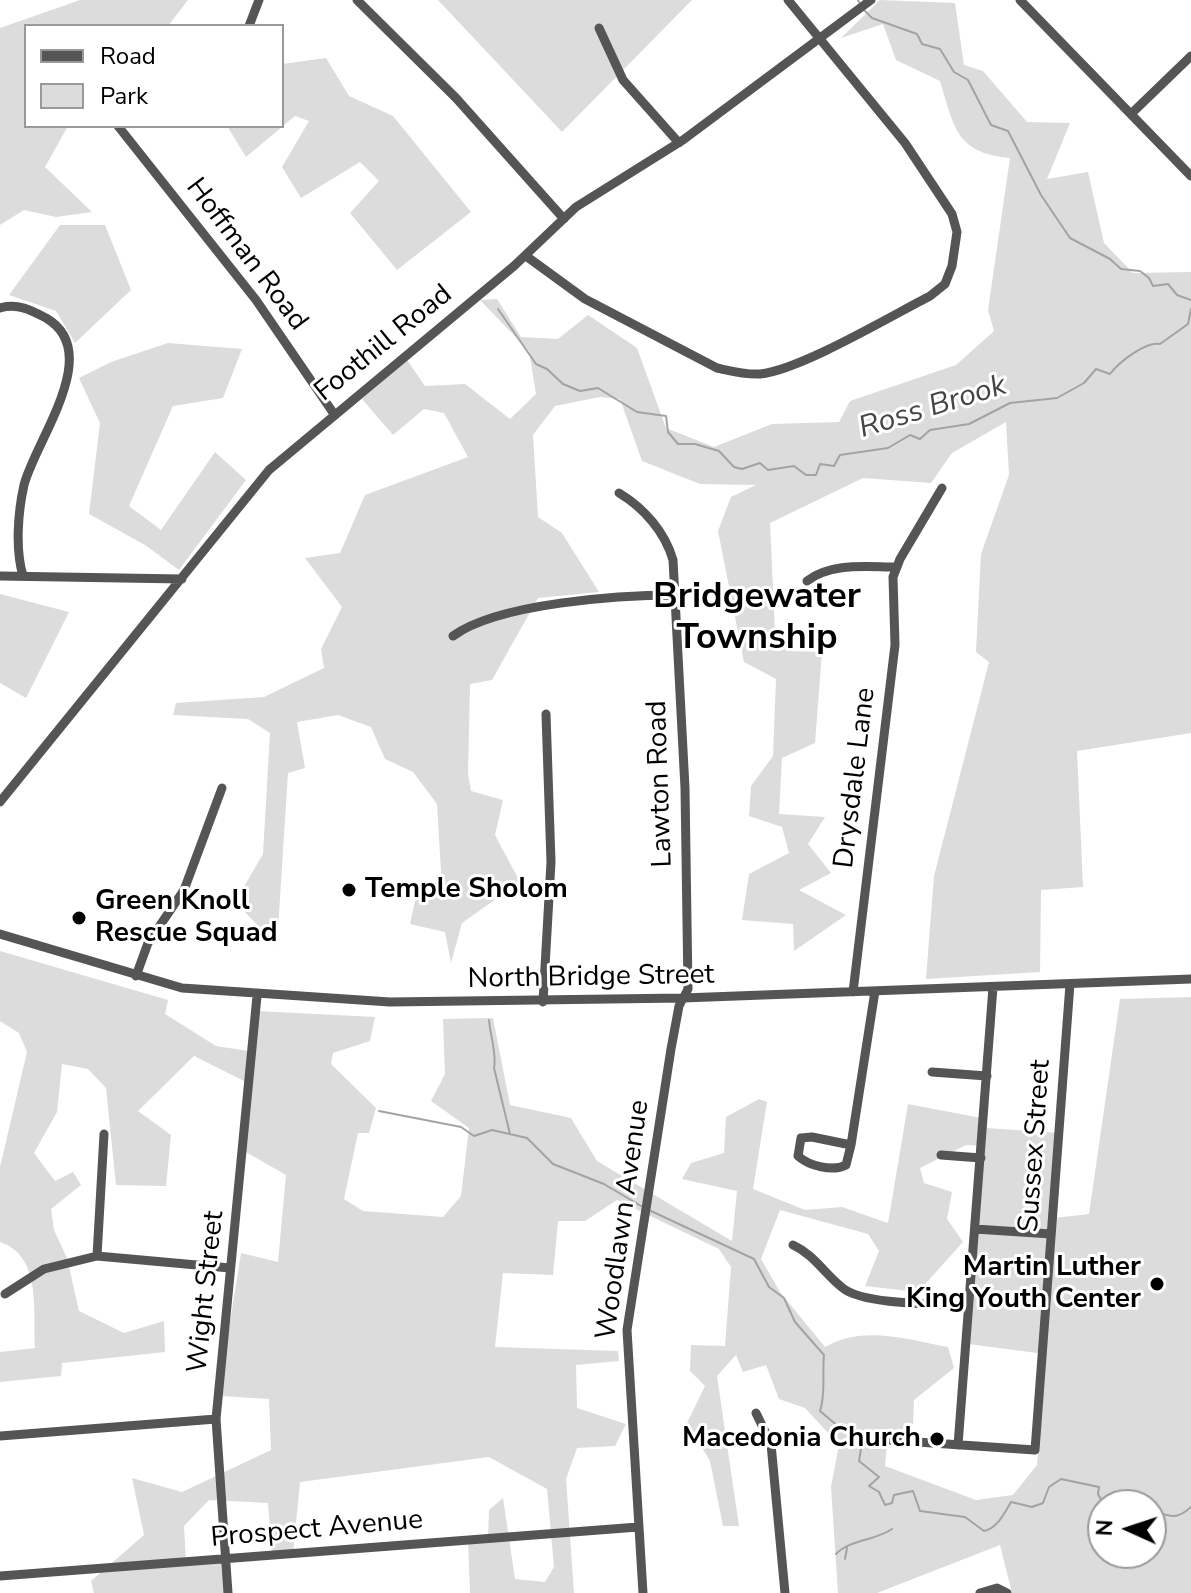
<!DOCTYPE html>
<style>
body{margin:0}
#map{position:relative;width:1191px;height:1593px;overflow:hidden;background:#fff;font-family:"Nunito Sans",sans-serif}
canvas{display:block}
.legend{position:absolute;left:24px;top:24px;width:260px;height:104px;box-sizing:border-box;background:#fff;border:2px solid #999;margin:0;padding:10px 14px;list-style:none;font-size:24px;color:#000}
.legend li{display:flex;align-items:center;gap:16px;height:40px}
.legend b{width:40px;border:2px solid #999}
.north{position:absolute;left:1087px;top:1489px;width:80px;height:80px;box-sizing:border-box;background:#fff;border:2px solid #999;border-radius:50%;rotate:273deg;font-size:22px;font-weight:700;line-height:32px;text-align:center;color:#000}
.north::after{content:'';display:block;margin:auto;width:28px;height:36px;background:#000;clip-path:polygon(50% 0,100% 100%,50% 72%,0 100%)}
</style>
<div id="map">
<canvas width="1191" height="1593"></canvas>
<ul class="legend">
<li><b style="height:10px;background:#555"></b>Road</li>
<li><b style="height:22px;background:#dcdcdc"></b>Park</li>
</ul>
<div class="north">N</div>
</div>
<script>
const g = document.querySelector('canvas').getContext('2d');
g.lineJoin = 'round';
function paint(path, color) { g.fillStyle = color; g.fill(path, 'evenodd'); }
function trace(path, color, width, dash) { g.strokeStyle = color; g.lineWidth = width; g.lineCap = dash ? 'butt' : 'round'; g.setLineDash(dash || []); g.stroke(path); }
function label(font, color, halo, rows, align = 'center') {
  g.font = font + ' "Nunito Sans",sans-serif'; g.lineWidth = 6; g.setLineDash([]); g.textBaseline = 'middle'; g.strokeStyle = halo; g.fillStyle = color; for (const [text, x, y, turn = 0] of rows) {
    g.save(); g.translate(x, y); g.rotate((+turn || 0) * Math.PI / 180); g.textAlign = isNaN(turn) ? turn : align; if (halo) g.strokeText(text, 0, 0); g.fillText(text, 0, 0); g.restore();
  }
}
paint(new Path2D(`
 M80,0H188L168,26H26V126H68L45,167L92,212L56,217L24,210L0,225V28Z
 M438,0H692L562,132Z
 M880,0L955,3L964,65L983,71L1027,122L1070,123L1047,179L1088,172L1104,243L1133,273L1191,272V733L1077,751L1083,887L1041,890L1040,972L926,979L934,876L989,662L976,652L981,554L1009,475L1006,422L952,453L931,483L863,478L770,523L775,634L789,651L822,652L815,743L782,758L779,814L825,817L808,844L831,873L799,890L846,915L794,951L793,924L742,920L749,874L789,853L782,827L749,816L751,786L773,756L776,679L744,662L718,531L731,497L756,485L700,484L642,461L620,399L600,397L555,406L533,435L538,517L562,533L599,592L538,598L492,680L470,684L468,774L471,791L503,800L495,835L520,882L462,923L451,963L445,932L410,924L415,901L442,889L437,804L413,772L385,759L371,727L338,715L297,722L305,768L288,773L277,945L235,902L263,854L270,733L248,719L173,715L176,703L264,697L324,668L321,649L342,607L305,558L340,553L365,495L468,457L444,413L424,409L393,435L362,399L407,360L425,386L465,384L510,419L536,394L529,351L480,300L497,299L521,337L558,339L588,315L637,348L666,428L714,447L772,424L839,422L850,401L956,365L994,331L988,310L1010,158C955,153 954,126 940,81L896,60L883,24L841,38Z
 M326,58L349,96L393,116L471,212L397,270L350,213L379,181L360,162L301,198L282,167L309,121L295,116L246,157L227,126H282V64Z
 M60,225H105L131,290L75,343L56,311L9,295Z
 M168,343L242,349L223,398L173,406L129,506L161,530L215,452L246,480L179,570L145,545L89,514L100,423L79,378L111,362Z
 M0,594L69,612L26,698L0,683Z
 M0,951L168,1000L165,1014L216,1046L255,1052L257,1011L375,1017L370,1041L333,1053L331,1064L376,1108L369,1133H358L344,1199L363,1211L443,1217L461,1196L469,1128L431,1101L445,1074L443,1019L493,1018L510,1105L571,1118L597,1161L732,1241L737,1191L682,1179L691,1163L724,1153L726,1117L759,1099L767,1102L753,1189L805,1210L842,1207L888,1223L908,1104L986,1119V1128L1060,1133L1054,1218L1089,1214L1120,999L1191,997V1593H1012L1000,1545L877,1593H838L831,1487L839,1445L805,1408L779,1399L766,1365L743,1372L736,1355L717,1376L739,1526H723L710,1461L687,1423L705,1386L690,1371L691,1345L725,1346L731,1267L719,1249L617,1200L585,1221H558L553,1275L503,1273L495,1347L618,1351L619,1361L576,1365L577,1408L626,1424L615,1446L577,1448L566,1479L574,1593H470L468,1540L488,1539L489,1510L503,1498L515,1579L545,1582L554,1567L547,1489L489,1457L300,1482L293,1554L272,1555L268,1503L209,1500L184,1526L186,1561L227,1558L229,1593H94L91,1581L144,1535L132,1478L182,1492L271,1450L269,1399L220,1396V1385L241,1253L278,1262L286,1175L244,1151L252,1085L194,1056L138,1111L171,1135L166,1186L116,1185L106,1088L88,1069L62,1064L57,1112L34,1153L55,1181L73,1172L81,1185L51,1209L54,1230L67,1258L79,1311L124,1333L164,1321L165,1352L62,1363L61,1376L0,1382V1352L35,1348C33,1311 42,1256 0,1242V1167L27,1052L19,1033L0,1021ZM966,1145L984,1146L968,1344L1045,1354L1037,1465L1013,1495L976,1500L885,1466L887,1444L913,1424L914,1400L954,1368L948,1347C906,1339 863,1325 825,1347L780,1292L761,1259L780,1210L868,1234L879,1251L865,1286L918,1292L963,1242L947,1219L952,1192L924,1183L920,1168ZM1103,1505H1151V1553H1103Z`), '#dcdcdc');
trace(new Path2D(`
 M858,0L859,2
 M865,11L872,18L917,34L922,44L940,49L954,72L968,80L991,125L1008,131L1041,195L1070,238L1110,259L1121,269L1140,271L1149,278L1153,286L1168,284L1177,295L1191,300
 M498,309L536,364L547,369L563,384L580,391L598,388L637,412L666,416L668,432L678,444H695L719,451L734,467L742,469L760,463L768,470L794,466L806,475H816L820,464L834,466L840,455L888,448L910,435L920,439L930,430L969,424L1010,403L1057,398L1084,383L1096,369L1110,374C1119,362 1146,341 1160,344L1188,324L1191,309
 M489,1020C490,1035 497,1054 494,1068L510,1134
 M379,1111L461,1127L474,1136L492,1130L527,1138L553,1164L604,1184L641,1206
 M651,1211L754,1259L769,1287L784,1298L795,1322L824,1355C822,1374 826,1394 820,1411L839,1427L863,1436L859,1461L879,1477L869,1486L879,1492L885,1505L892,1503L894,1495L913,1491L920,1511L965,1517L984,1531C997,1529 1005,1512 1011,1502L1032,1507L1043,1503L1049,1487L1061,1479L1099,1487L1098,1494L1104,1505
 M1117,1505L1131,1502L1138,1505
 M1151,1510C1169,1516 1176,1521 1191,1507
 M836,1554C850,1539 875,1541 892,1529
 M845,1559L847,1548`), '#a3a3a3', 2);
trace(new Path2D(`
 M357,0L456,98L564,219
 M1020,0L1191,176
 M249,26L259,0
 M599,28L623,80L679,143
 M1132,113L1191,56
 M118,126L256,300L334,414
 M526,256L585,299L717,368C731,371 746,375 760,374C800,370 891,316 930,296L945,284L952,266L957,232L952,214L905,143L788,0
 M0,308C18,303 31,310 46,318C105,352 35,441 24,485C18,512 15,549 23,576
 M619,493C644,508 665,532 673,560L685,788L688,989L679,1006L671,1049L627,1330L643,1593
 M0,576L182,579
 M807,581C831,562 867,567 896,567
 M453,636C498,603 620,595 677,595
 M0,802L269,470L514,266L576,207L683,140L871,0
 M0,934L182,988L390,1002L683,998L1191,979
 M136,976L148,943L184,890L222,788
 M853,992L895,645L893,577L900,559L942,488
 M543,1002L551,862L546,714
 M932,1072L987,1076
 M812,1137L851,1145L846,1165C833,1172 809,1166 798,1156L801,1138Z
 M851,1145L875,991
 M941,1155L981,1158
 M975,1229L1051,1234
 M793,1245C815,1255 825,1275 844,1289C866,1305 940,1304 968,1306
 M97,1256L104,1134
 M5,1294L44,1269L97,1256L230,1268
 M756,1413L771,1444L785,1593
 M0,1436L216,1419
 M888,1440L1035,1450L1070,984
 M958,1445L993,987
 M0,1576L638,1527
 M228,1593L216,1419L257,996
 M980,1593L997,1588L1007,1593`), '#555', 9);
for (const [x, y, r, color] of [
 [349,890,8,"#000"],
 [79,918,8,"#000"],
 [1157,1284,8,"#000"],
 [937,1439,8,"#000"]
]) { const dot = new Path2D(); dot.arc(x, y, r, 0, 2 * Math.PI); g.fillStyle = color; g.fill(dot); trace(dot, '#fff', 3); }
label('28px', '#000', '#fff', [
 ["Hoffman Road",246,255,53],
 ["Foothill Road",384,344,-39],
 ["Drysdale Lane",856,778,-83],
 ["Lawton Road",661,784,-92],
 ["North Bridge Street",591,978,-1],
 ["Sussex Street",1036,1146,-86],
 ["Woodlawn Avenue",624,1220,-82],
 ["Wight Street",207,1292,-84],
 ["Prospect Avenue",317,1530,-5]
]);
label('bold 28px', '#000', '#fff', [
 ["Temple Sholom",365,890],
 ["Green Knoll",95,902],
 ["Rescue Squad",95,934],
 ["Martin Luther",1141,1268,"right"],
 ["King Youth Center",1141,1300,"right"],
 ["Macedonia Church",921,1439,"right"]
], 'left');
label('italic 30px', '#444', '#fff', [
 ["Ross Brook",933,408,-17]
]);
label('bold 36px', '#000', '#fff', [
 ["Bridgewater",757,598],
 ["Township",757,639]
]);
</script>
